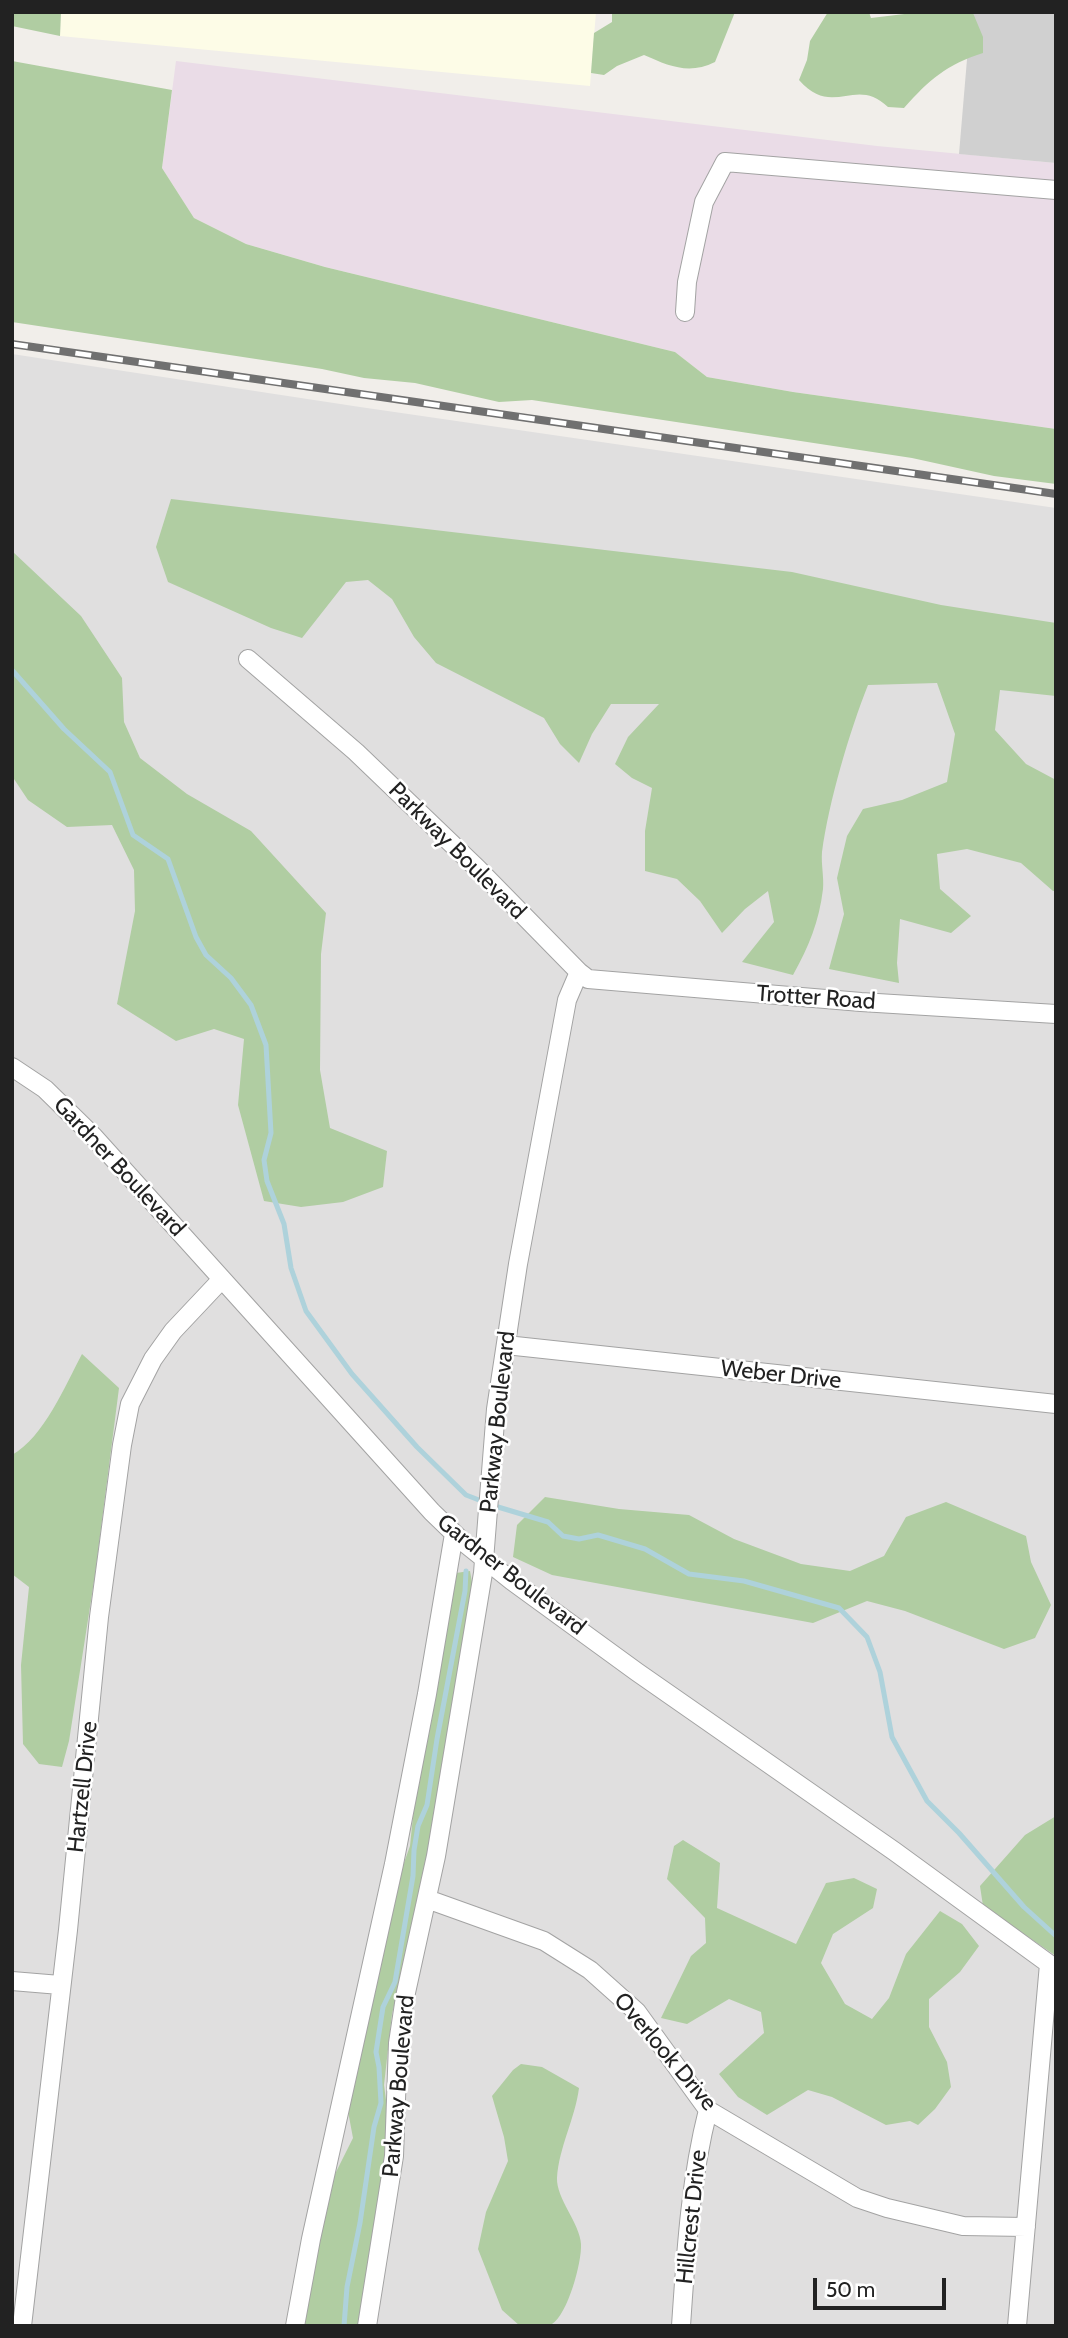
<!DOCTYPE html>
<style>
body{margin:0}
#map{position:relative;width:1068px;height:2338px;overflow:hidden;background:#f1eeea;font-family:Cabin,sans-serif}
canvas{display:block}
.frame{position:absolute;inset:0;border:14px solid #222;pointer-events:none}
.scale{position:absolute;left:813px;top:2278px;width:133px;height:32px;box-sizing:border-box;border:4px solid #222;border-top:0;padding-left:9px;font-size:21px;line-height:24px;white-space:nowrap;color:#222;-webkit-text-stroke:5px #fff;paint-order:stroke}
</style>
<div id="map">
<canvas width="1068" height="2338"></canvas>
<div class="frame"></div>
<div class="scale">50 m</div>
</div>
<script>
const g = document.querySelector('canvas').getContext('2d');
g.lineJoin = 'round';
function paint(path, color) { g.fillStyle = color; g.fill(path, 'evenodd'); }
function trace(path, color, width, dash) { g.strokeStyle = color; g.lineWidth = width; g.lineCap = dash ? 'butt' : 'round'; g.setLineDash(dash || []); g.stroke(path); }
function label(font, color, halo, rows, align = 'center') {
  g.font = font + ' Cabin,sans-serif'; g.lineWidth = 5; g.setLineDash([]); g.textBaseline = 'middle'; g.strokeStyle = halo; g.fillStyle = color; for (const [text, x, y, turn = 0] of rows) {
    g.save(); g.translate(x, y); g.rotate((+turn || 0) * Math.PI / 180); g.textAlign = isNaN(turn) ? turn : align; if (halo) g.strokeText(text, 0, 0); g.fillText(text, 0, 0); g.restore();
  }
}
paint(new Path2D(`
 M12,354L360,407L1056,508V2326H12Z`), '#e0dfdf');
paint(new Path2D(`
 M176,61L877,146L1056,163V429L793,392L707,377L675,352L325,267L246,244L194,218L162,168Z`), '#eadce7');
paint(new Path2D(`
 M61,12H596L590,86L60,36Z`), '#fdfce7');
paint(new Path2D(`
 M971,12H1056V163L959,154Z`), '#d0d0d0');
paint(new Path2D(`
 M12,12H61L60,36L12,26Z
 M612,12H735L715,62C689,75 669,66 644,55L617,66L604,75L591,73L594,33L612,22Z
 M828,12H869L871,18L921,12L973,13L983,37V53C946,65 930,79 904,108L888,107C855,75 833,119 799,80L807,60L810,41Z
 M12,61L172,90L162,168L194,218L246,244L325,267L675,352L707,377L793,392L1056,429V484L994,476L912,458L532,400L499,402L415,383L364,378L322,369L12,322Z
 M171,499L792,572L941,605L1056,623V696L1000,690L995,730L1026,764L1056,780V891H1053L1021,863L967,849L937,854L940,889L971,916L951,933L900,919L897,963L899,983L829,969L844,914L837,878L847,836L863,809L902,800L947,782L955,734L937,683L868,685C849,733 829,801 822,852C821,864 824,877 823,889C819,922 809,946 793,975L742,962L774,922L768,891L745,909L722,933L700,901L677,879L645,871V831L652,788L632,778L615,764L628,737L659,704H611L592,734L579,763L560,744L544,718L436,663L414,637L392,599L368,580L346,582L302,638L271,628L168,582L156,547Z
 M12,551L81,616L122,678L124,722L140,758L187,794L251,831L326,913L321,954L320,1070L330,1128L387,1151L383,1187L343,1202L301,1207L264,1201L238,1105L244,1039L214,1029L176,1041L117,1004L135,911L134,870L112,825L67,827L28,800L12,776Z
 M82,1354L119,1388L95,1575L69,1741L62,1767L39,1764L23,1744L21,1665L29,1587L12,1574V1455C44,1437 65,1386 82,1354Z
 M545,1497L619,1509L689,1515L734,1539L801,1564L850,1571L884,1556L906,1517L946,1502L1026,1536L1031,1562L1051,1605L1035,1638L1004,1649L905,1611L867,1601L813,1623L552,1575L513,1557L517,1525Z
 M470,1571L473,1588L434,1846L392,2014L384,2085L389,2122L385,2168L361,2326H301L332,2180L353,2138L347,2106L396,1885L410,1846L415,1797L456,1573Z
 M1056,1816V1956L983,1906L980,1886L1025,1835Z
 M683,1840L720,1863L717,1908L796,1944L826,1883L854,1878L877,1889L873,1908L833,1934L821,1963L845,2004L872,2019L889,1998L906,1954L940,1911L962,1924L979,1946L960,1972L929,1999V2027L947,2062L951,2087L935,2109L918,2125L910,2121L886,2125L832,2097L808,2090L767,2115L738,2097L719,2074L764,2033L761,2012L729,1999L687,2024L661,2018L691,1956L706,1943L705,1918L667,1879L674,1846Z
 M521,2064L542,2067L579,2088C575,2119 559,2147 557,2178C556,2198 580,2224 581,2244C582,2262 568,2314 552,2324C544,2328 530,2326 520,2326L502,2310L478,2249L486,2212L508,2161L504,2137L492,2096L513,2070Z`), '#b0cda2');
trace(new Path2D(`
 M12,670L64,729L110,772L133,835L168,859L196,937L206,955L231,978L251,1005L266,1045L271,1133L264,1160L267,1181L284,1224L291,1268L306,1311L352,1374L417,1447L466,1495L479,1500
 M498,1507L548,1522L563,1536L579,1539L598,1535L645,1549L689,1574L744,1581L839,1608L867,1637L880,1672L892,1737L927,1801L959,1833L1024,1907L1056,1936
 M344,2326L347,2287L360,2223L374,2127L381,2103L379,2067L376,2052L383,2007L395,1982L413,1876L414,1850L418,1826L427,1805L437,1739L465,1591L466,1571`), '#aed2db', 5);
const minor = new Path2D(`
 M685,312L687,282L704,202L725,162L1056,190
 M248,659L356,752L478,869L579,972L588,979L861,1002L1056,1014
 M12,1067L45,1089L94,1137L432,1512L462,1541L512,1581L637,1672L894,1851L1056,1969
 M506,1345L1056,1404
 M427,1899L544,1941L590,1970L637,2012L708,2110L857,2198L887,2208L963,2226L1026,2227
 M12,1981L60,1985
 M22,2326L68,1930L99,1617L122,1445L130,1404L153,1359L173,1331L222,1279
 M295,2326L311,2239L394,1864L427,1694L454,1534
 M367,2326L394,2156L398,2043L405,1997L436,1856L483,1573L496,1409L518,1264L567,1000L579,972
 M681,2326C686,2253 690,2181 708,2110
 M1017,2326L1049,1964`);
trace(minor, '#a3a3a3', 20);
trace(minor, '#fff', 18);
const rail = new Path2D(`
 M12,344L1056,494`);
trace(rail, '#707070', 8);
trace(rail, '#fff', 5, [16]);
label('23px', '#222', '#fff', [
 ["Parkway Boulevard",457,851,45],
 ["Trotter Road",816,998,4],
 ["Gardner Boulevard",119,1167,47],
 ["Weber Drive",781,1375,6],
 ["Parkway Boulevard",498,1422,-84],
 ["Gardner Boulevard",511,1575,38],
 ["Hartzell Drive",83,1787,-84],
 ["Overlook Drive",665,2052,50],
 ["Parkway Boulevard",399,2086,-85],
 ["Hillcrest Drive",692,2217,-84]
]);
</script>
